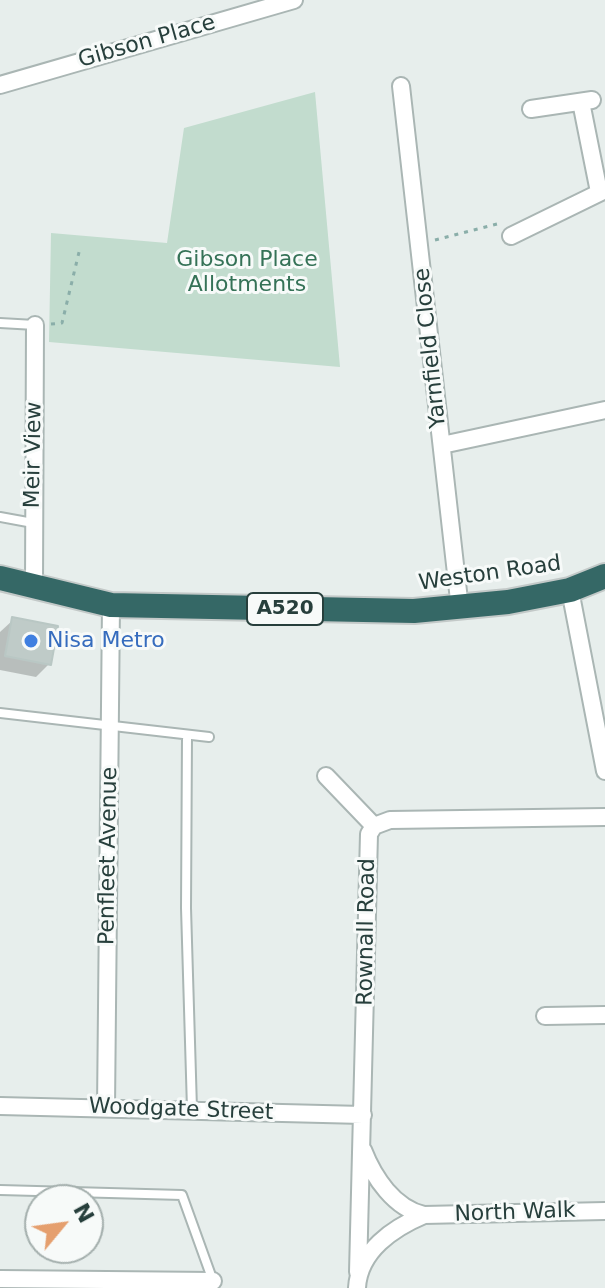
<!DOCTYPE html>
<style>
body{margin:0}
#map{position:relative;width:605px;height:1288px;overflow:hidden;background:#e7eeec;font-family:"DejaVu Sans",sans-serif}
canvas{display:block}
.north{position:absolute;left:24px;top:1184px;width:80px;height:80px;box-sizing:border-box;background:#f7faf9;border:2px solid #a4afad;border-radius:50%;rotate:61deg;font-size:22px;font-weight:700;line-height:32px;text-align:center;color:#273f3c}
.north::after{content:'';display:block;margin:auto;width:28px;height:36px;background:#e59f6e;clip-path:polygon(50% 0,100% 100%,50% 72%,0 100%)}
</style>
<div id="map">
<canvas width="605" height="1288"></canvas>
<div class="north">N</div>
</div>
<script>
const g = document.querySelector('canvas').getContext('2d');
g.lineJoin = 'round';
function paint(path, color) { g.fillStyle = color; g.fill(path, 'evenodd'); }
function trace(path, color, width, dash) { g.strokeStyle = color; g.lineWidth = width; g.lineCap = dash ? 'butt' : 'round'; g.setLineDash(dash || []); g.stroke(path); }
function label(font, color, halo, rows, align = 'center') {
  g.font = font + ' "DejaVu Sans",sans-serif'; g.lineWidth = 6; g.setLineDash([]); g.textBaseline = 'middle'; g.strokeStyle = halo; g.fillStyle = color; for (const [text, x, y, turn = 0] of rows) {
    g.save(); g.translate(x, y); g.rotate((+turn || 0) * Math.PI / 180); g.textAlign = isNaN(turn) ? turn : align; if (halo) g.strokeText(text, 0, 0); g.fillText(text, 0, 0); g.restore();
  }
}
paint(new Path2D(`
 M315,92L340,367L49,342L51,233L167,243L184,128Z`), '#c2dcce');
paint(new Path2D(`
 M13,620L49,664L36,677L0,670V632Z`), '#0003');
const building = new Path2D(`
 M12,617L58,626L51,665L5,656Z`);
paint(building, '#bfcbc8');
trace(building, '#b9c7c4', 2);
const lane = new Path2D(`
 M0,323L35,325
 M0,517L33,523
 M0,713L209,737
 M187,737L186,908L192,1109
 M0,1190L182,1195L213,1281`);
const street = new Path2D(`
 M0,85L294,0
 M401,86L460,609
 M581,102L599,192
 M531,109L592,100
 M511,236L605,190
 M442,445L605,410
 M34,585L35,325
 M570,590L605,771
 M326,776L374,826
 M545,1016L605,1015
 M0,1106L363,1115
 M106,1107L111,605
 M363,1150C374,1178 394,1208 424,1215L605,1211
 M358,1272L369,834L374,826L390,820L605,817
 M0,1279L213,1281
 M357,1288C359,1251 393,1228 424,1215`);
const highway = new Path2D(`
 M0,578L111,605L414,611L508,602L570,590L605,576`);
trace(lane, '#aab6b4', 12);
trace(street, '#aab6b4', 20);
trace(highway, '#c3c9c8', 28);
trace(new Path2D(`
 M435,240L497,224
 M51,324L62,323L80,248`), '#8aaea9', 3, [4, 6]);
trace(lane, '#fff', 8);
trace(street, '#fff', 16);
trace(highway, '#356866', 24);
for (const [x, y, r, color] of [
 [31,641,8,"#3f7fe0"]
]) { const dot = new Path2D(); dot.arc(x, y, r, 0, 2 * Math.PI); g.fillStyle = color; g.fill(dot); trace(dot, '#f7faf9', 3); }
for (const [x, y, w] of [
 [285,609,76]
]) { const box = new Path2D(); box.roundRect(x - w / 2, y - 16, w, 32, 6); g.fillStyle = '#f7faf9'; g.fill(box); trace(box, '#273f3c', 2); }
label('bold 20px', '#273f3c', null, [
 ["A520",285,609]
]);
label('22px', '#273f3c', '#f7faf9', [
 ["Gibson Place",147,42,-16],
 ["Yarnfield Close",431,348,-96],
 ["Meir View",34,455,-89],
 ["Weston Road",490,574,-8],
 ["Penfleet Avenue",109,856,-89],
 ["Rownall Road",367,932,-89],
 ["Woodgate Street",181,1110,2],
 ["North Walk",515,1213,-2]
]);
label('22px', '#357257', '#f7faf9', [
 ["Gibson Place",247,260],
 ["Allotments",247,285]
]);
label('22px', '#366cbe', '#f7faf9', [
 ["Nisa Metro",47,641]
], 'left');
</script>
